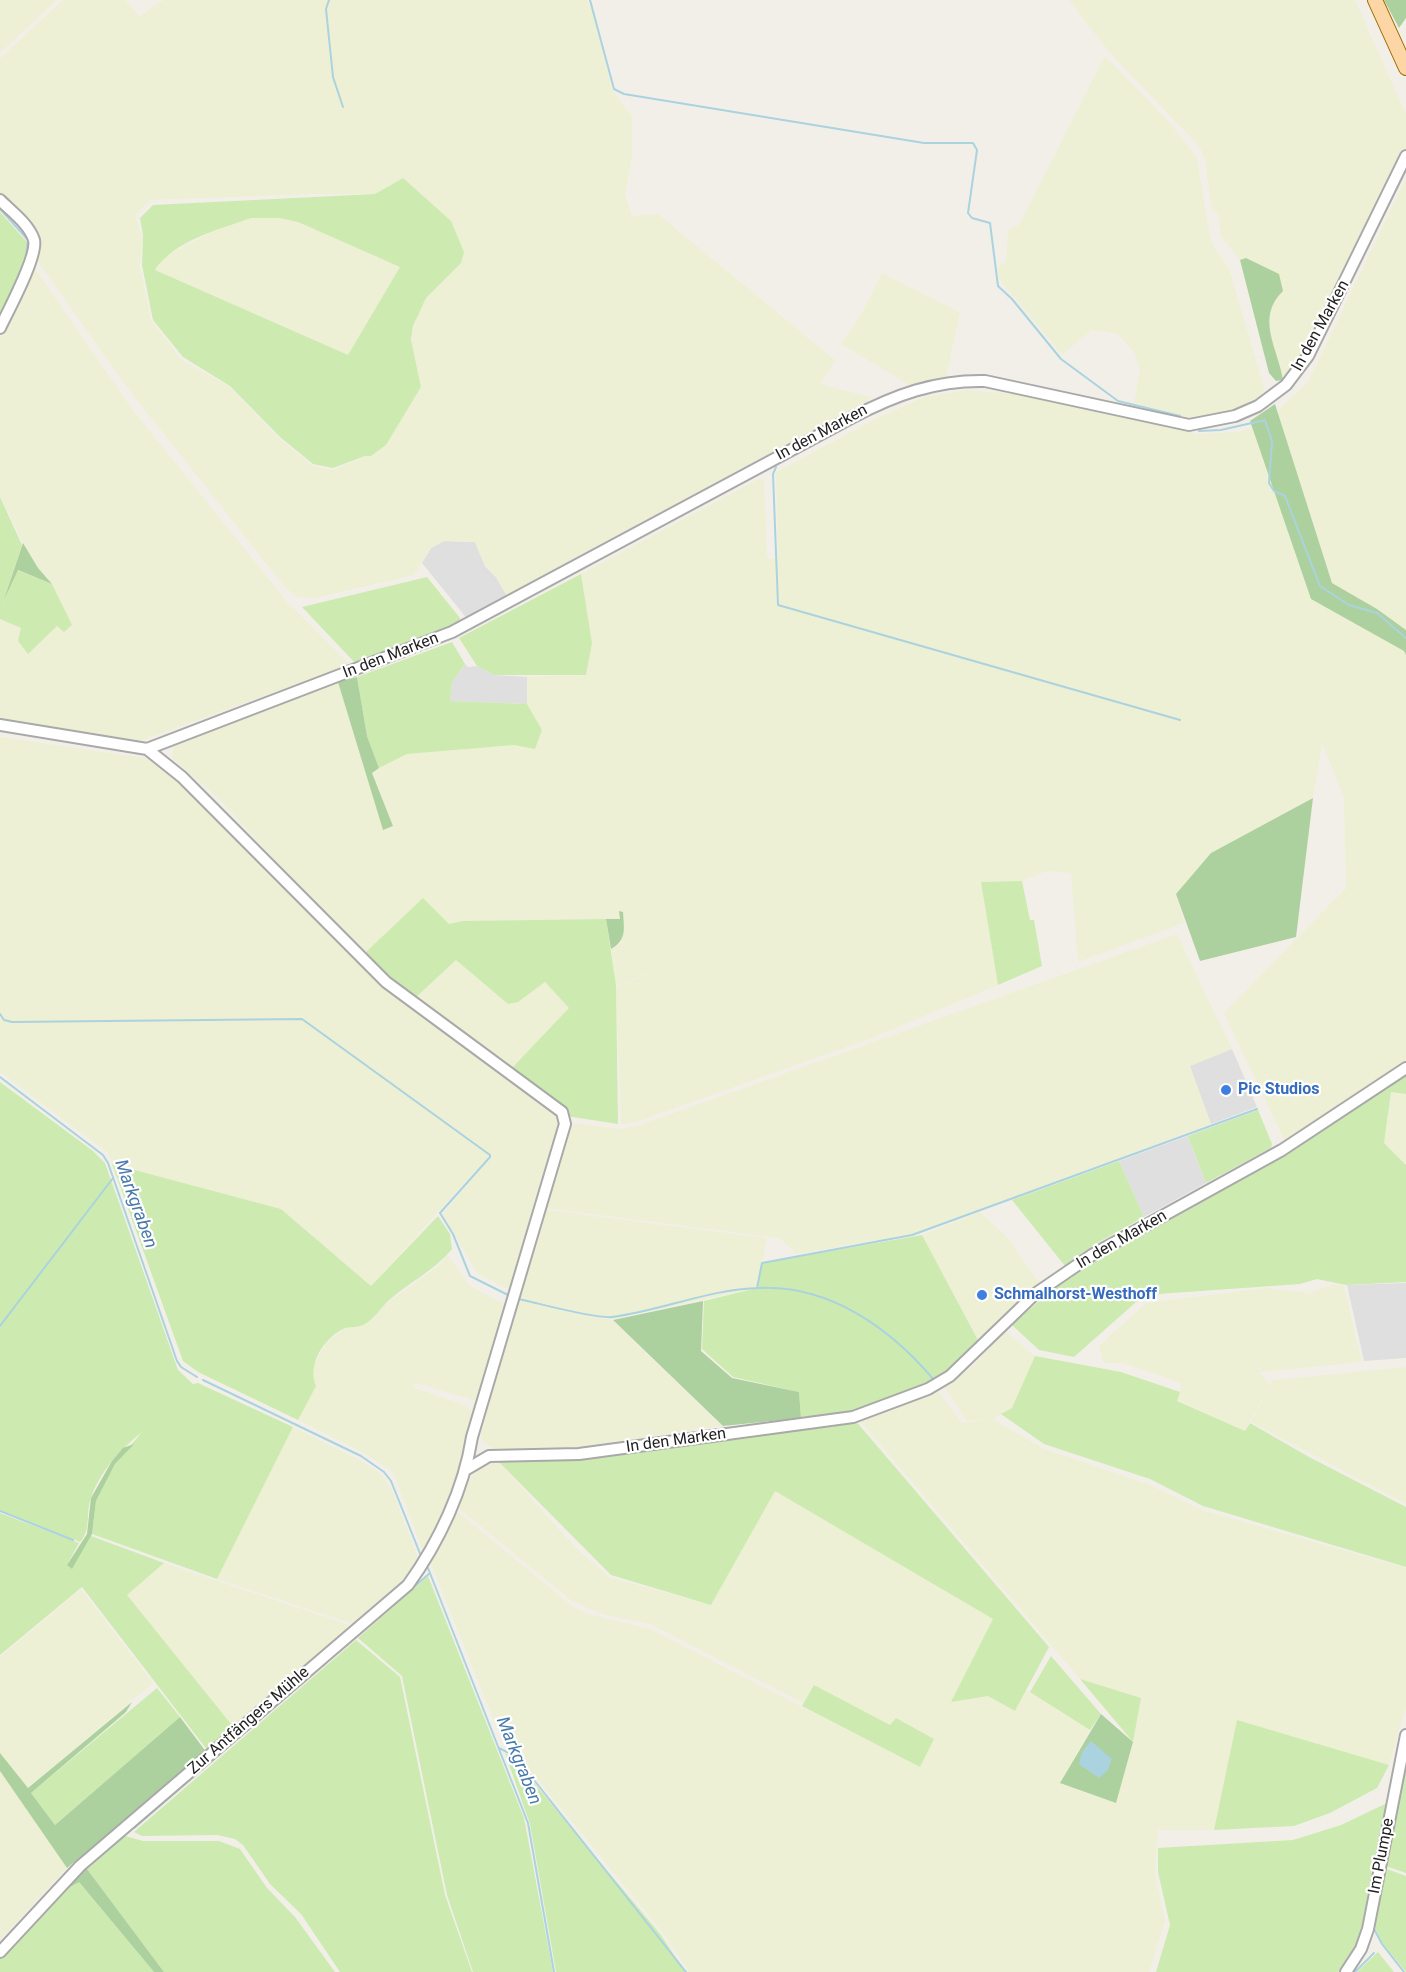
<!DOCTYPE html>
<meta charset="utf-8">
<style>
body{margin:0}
canvas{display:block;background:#f2efe9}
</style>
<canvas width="1406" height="1972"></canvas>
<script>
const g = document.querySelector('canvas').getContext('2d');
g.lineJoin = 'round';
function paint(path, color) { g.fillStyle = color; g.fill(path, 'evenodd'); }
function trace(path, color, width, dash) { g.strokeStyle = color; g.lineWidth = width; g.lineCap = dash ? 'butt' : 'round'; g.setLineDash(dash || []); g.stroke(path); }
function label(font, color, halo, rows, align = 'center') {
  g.font = font + ' Roboto,sans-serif'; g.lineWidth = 4.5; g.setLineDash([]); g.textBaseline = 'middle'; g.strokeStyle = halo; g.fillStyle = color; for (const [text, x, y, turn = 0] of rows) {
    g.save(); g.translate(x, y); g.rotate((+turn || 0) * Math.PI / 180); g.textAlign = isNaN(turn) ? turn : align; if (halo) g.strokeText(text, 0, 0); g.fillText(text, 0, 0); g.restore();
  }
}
paint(new Path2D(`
 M444,541L475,542L485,566L496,577L508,598L469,621L422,563L431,548Z
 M465,664L468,667L477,666L494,675L527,677V704L450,701L452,682Z
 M1232,1049L1257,1107L1211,1124L1189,1066Z
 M1188,1136L1206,1183L1144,1217L1119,1161Z
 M1406,1283V1358L1364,1361L1347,1285Z`), '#e0dfdf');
paint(new Path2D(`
 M0,0H57L0,53Z
 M63,0H125L140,16L163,0H587L592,9L613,92L632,116V156L625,195L632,216L658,214L836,361L820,384L873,398L572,559L508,598L496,577L485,566L475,542L444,541L431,548L414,575L315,598L297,597L284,586L123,382L37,260L39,241L22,216L0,193V58ZM402,178L452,227L457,237L461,263L426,298L417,316L411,340L421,387L386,445L371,456H365L334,470L313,466L279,438L229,386L182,360L151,321L140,266L142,236L135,216L150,200L316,194H375Z
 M1069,0H1355L1406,114V150L1378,198L1304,355L1283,380L1270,334L1269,312L1274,300L1246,258L1240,260L1222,238L1217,211H1212L1204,156L1198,145L1109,52Z
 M1105,56L1170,123L1197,158L1209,231L1212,243L1230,271L1264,388L1261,396L1235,409L1195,420L1134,403L1140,370L1134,352L1117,334L1092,330L1065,352L1063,356L998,278V266L1006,262L1008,230L1019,225Z
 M1406,178V630L1377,609L1332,583L1277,411L1308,382Z
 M251,218H280L298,222L400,267L348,355L155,270L164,257L178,249L218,229Z
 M34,267L132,409L288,603L350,665L137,742L0,723V619L21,628L52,584L38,568L23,543L0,496V339Z
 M882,273L960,312L946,378L914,388L841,344L863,311Z
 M967,390L1047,397L1197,434L1237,432L1252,428L1311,599L1404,651L1406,655V1063L1285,1142L1224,1013L1346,888L1344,798L1322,743L1313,798L1211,853L1176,894L1184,923L1078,962L1071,873L1047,871L1022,881L981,882L998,985L869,1039L636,1122L621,1124L616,986L672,966L616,985L611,949L621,943L620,912V919L463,921L363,955L217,797L172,758L174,746L338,682L384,830L393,826L372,772L379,768L407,754L514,745L535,749L542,730L527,704V677L586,675L592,643L581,574L760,478L764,480L767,558L778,559L776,472L881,416L925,397Z
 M0,737L151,759L180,778L384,986L557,1113L561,1120L513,1292L478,1274L442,1214L494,1154L490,1155L371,1286L281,1209L112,1164L108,1153L0,1072Z
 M1177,934L1232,1049L1190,1066L1211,1124L912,1234L797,1254L780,1238L545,1208L569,1127L576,1123L619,1129L637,1126Z
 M456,960L508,1004L518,1002L544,982L567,1004L569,1008L510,1070L414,999Z
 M1391,1092L1406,1094V1164L1384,1143Z
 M546,1210L767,1238L757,1288L613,1319L519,1298Z
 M980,1212L1006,1236L1041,1285L979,1341L922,1235Z
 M448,1255L470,1286L506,1305L480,1398L477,1401L416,1383L412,1387L467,1406L474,1416L462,1470L425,1556L393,1472L364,1453L298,1420L315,1386L312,1376L313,1365L327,1342L344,1329L366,1324L389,1301L439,1266Z
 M1333,1285L1344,1286L1362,1362L1261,1372L1246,1354L1270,1385L1245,1431L1177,1400L1181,1383L1123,1363H1104L1099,1346L1146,1303L1266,1288L1309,1293Z
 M519,1300L612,1320L722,1426L579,1447L497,1450L483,1442L479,1426Z
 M1004,1331L1035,1356L1012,1409L993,1419L1042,1448L1150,1485L1202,1510L1406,1568V1707L1389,1765L1237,1721L1214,1830H1158L1155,1874L1165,1921L1149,1972H689L663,1933L498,1731L430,1561L457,1511L572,1606L587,1614L650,1629L920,1767L891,1725L814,1686L803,1703L650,1624L601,1614L572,1601L457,1507L462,1489L482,1464L496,1459L575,1547L609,1577L711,1605L775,1490L993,1619L988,1696L1015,1711L1027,1690L1090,1730L1060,1783L1131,1752L1141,1698L1080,1679L861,1422L938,1391L962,1423L991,1420L966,1421L944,1386L975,1365Z
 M1406,1367V1504L1251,1422L1273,1380Z
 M293,1427L358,1459L381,1474L393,1492L419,1560L399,1586L356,1625L217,1579Z
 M164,1563L355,1627L235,1729L126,1595Z
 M81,1589L153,1683L28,1788L0,1753V1657Z
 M0,1771L67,1868L0,1940Z`), '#eef0d5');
paint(new Path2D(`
 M403,178L451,221L464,252L461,263L426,298L413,326L411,340L421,387L386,445L371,456H365L333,468L313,464L280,437L230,386L183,357L153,320L142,265L143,235L140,218L153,205L375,194ZM251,218H280L298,222L400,267L348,355L155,270C173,241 220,229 251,218Z
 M0,212L27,242V259L0,319Z
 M0,497L22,545L2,605L17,570L52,584L72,625L64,632L57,626L28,654L18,641L21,628L0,619Z
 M581,574L592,643L586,675H494L477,666L459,638Z
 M427,577L460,618L459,626L357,665L302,607Z
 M452,642L465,664L452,682L450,701L527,704L542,730L535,749L514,745L407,754L379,768L367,736L357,677Z
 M1022,881L1030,920H1034L1042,966L998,985L981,882Z
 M423,898L449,924L463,921L606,919L616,985L618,1124L566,1116L510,1070L569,1008L545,982L518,1002L508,1004L456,960L414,999L363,955Z
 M1406,1074V1094L1391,1092L1384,1143L1406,1165V1282L1346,1285L1317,1279L1300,1284L1144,1295L1074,1357L1039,1350L1012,1325C1089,1252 1188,1207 1280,1155C1323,1131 1364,1101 1406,1074Z
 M0,1082L93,1151L105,1163L178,1370L193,1384L198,1383L293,1427L217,1579L92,1534L96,1501L115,1464L142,1432C121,1449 100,1471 91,1498C85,1513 92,1529 80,1542L0,1510Z
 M1258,1110L1272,1144L1271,1148L1206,1183L1188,1136Z
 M1119,1161L1144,1217L1097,1243L1065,1266L1012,1200Z
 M112,1164L281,1209L371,1286L438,1216L450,1234L452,1249C434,1271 409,1282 388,1301C381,1308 374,1319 365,1324C359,1328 350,1326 343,1329C323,1339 307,1365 316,1386L298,1420L198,1372L183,1361Z
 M922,1235L979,1342C947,1378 900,1400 853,1411C837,1415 818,1415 801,1417L799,1392L733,1377L702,1349L704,1301L757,1288L762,1263Z
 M1035,1356L1121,1372L1180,1392L1177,1401L1245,1431L1250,1423L1309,1457L1406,1507V1567L1203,1506L1150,1479L1044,1444L1001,1414L1012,1408Z
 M854,1419L1049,1647L1015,1711L988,1696L951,1702L993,1619L775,1491L711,1605L611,1575L496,1459Z
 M0,1513L79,1543L67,1565L91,1536L164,1563L127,1595L235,1729L208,1751L82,1587L0,1655Z
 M428,1576L524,1818L553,1972H473L447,1895L402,1676L358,1638Z
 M356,1640L400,1677L445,1895L472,1972H340L301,1914L270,1884L243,1845L235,1839L217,1835L142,1836L134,1832Z
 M1051,1656L1101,1714L1090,1730L1030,1692Z
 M1080,1679L1141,1698L1133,1742Z
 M814,1685L890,1725L896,1718L934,1739L920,1767L802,1706Z
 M157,1688L180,1717L55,1825L31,1793Z
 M1237,1720L1389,1765L1377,1788L1330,1813L1294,1826L1214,1830Z
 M505,1753L514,1759L661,1935L685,1972H556L530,1824Z
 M1406,1758V1873L1383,1865Z
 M1387,1803L1373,1865L1362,1926L1354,1953L1338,1972H1156L1170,1925L1158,1872V1848L1293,1840L1341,1825Z
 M125,1836L143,1841H219L240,1849L267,1888L295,1917L335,1972H164L87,1869Z
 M1384,1868L1406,1876V1972L1383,1944L1374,1926Z
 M78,1881L154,1972H0V1958L61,1893Z
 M1378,1952L1394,1972H1357Z`), '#cdebb0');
paint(new Path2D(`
 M1384,0H1406V18L1399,28Z
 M1246,258L1279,274L1283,291C1255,318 1278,348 1283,380L1276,381L1269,373L1240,260Z
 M1275,404L1332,583L1377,609L1406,630V655L1404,651L1311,599L1250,421Z
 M23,543L38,568L52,584L18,570L3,602Z
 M357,677L367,736L379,768L372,773L393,826L383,830L338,682Z
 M1313,798L1296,937L1200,961L1176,894L1211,853Z
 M619,911L623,912C624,929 627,940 611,949L606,919H620Z
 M703,1301L701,1351L732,1378L799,1392L801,1418L723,1426L613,1320Z
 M134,1444L115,1464L96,1501L92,1534L72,1569L67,1565L87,1534L91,1498L112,1461L123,1448Z
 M132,1702L126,1712L31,1793L55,1825L180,1717L207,1753L67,1868L0,1771V1753L28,1788Z
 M1101,1714L1133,1742L1116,1803L1060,1783Z
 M87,1869L164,1972H154L79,1882L61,1892L80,1870Z`), '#add19e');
paint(new Path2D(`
 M1091,1741L1112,1759L1108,1770L1099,1778L1079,1764L1082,1752Z`), '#aad3df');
trace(new Path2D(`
 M329,0L326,9L333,77L343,107
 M590,0L614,89L624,94L924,143H973L977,150L968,213L972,218L990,223L998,286L1012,299L1061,359L1118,401L1180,416
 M0,209L28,240L26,256
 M1199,431L1221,430L1265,420L1272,441L1269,483L1274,491L1285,496L1320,586L1349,605L1377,613L1406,638
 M776,467L773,474L778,605L1180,720
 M0,1014L4,1020L12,1022L302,1019L490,1155V1157L440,1213L453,1234L470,1276L508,1295
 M0,1077L103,1155L108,1163L177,1361L181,1367L197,1377
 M757,1288L762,1263L912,1235L1257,1109
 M518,1299C539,1303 594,1319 612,1317C661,1311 709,1289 759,1288C830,1285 890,1328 934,1380
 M0,1326L113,1178
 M203,1380L361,1456L384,1472L391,1481L421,1556
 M0,1511L73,1540
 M428,1568L528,1823L554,1972
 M499,1748L515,1756L686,1972
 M134,1828L430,1573
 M81,1872L123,1837
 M1373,1927L1382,1944L1404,1972
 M1355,1972L1374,1953`), '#aad3df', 2);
const minor = new Path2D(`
 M0,200C11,211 29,224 34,240C38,256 8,311 0,328
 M0,725L147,749L182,777L386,982L562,1112L565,1124L472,1437C464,1489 439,1542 408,1585L80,1866L0,1952
 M147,749L452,632L851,418C895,395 935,380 985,381L1189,425L1235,416L1258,406L1286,385L1308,356L1406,156
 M467,1469L489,1456L579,1454L853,1417L928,1389L950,1376L1035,1294L1092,1255L1282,1150L1406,1068
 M1346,1972L1361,1949L1368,1929L1406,1735`);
const major = new Path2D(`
 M1375,0L1406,68`);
trace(minor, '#a9a9a9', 14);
trace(major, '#a06b00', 16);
trace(minor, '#fff', 10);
trace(major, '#fcd6a4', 14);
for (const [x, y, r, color] of [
 [1226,1090,6,"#3f7fe0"],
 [982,1295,6,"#3f7fe0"]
]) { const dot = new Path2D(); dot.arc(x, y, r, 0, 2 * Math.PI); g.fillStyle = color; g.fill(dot); trace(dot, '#fff', 2); }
label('16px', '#222', '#fff', [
 ["In den Marken",1321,326,-61],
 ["In den Marken",822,433,-28],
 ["In den Marken",391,656,-21],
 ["In den Marken",1122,1240,-30],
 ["In den Marken",676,1441,-8],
 ["Zur Antfängers Mühle",249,1721,-41],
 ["Im Plumpe",1382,1856,-79]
]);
label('bold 16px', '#366cbe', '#fff', [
 ["Pic Studios",1238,1090],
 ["Schmalhorst-Westhoff",994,1295]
], 'left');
label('italic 18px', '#4a7aab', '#fff', [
 ["Markgraben",135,1204,70],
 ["Markgraben",518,1761,68]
]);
</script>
